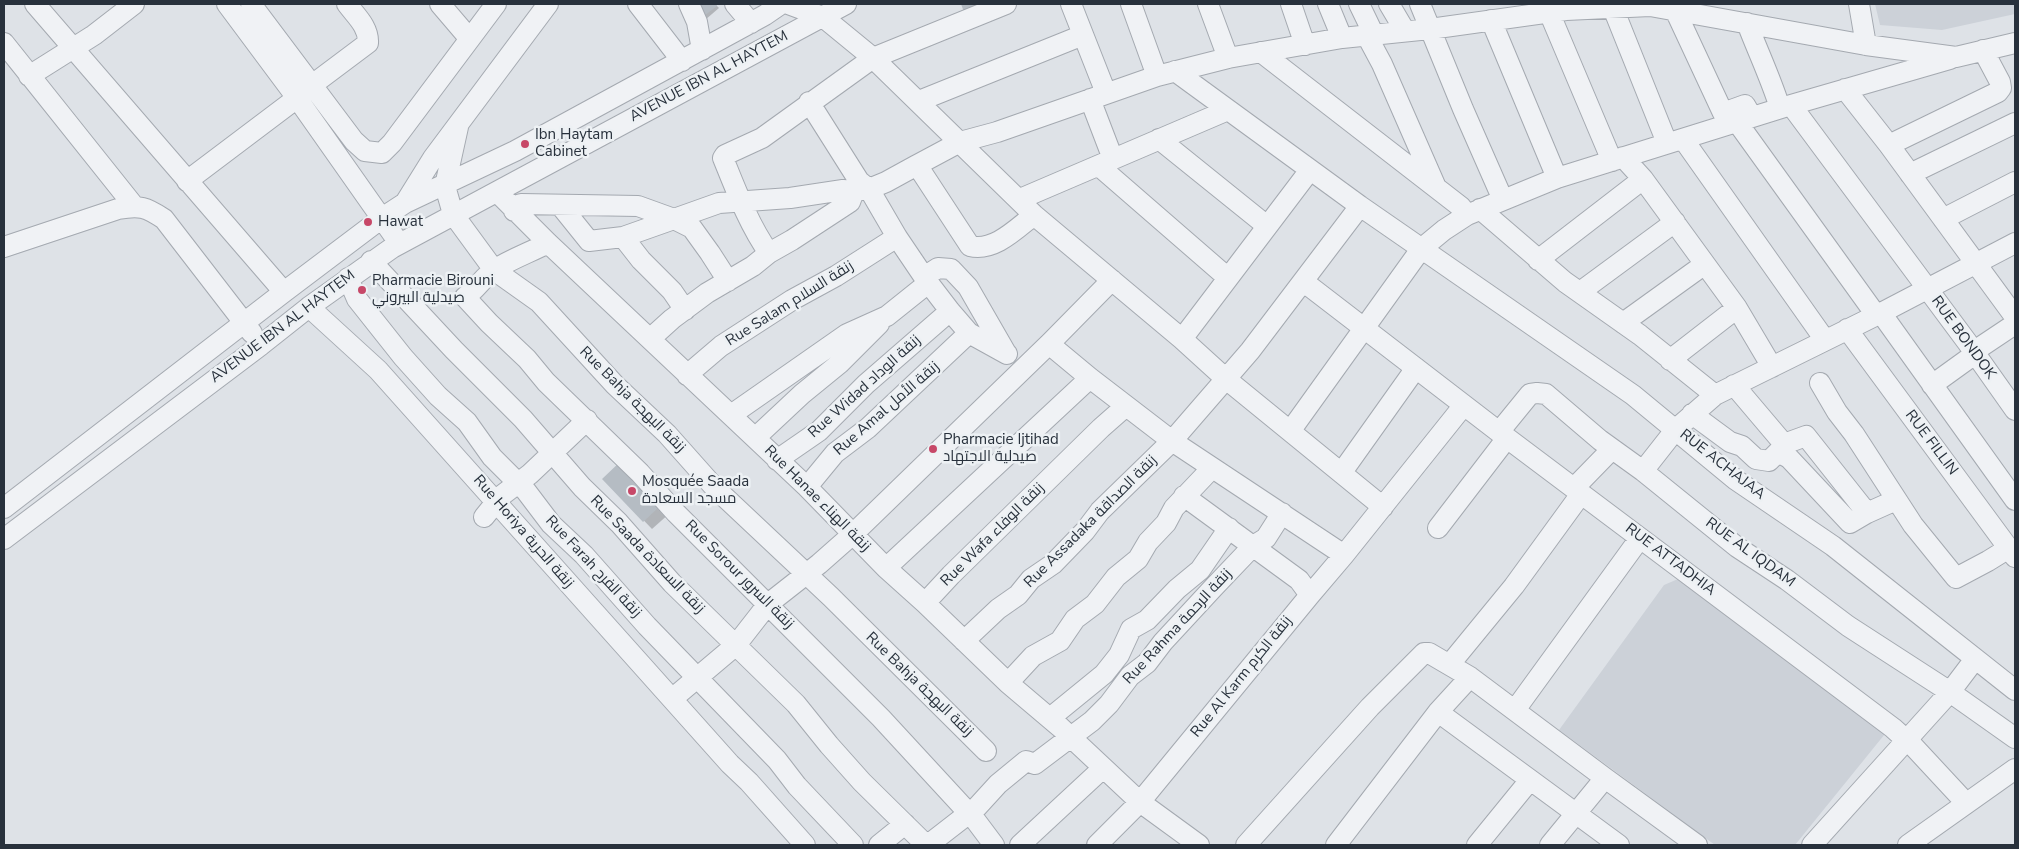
<!DOCTYPE html>
<meta charset="utf-8">
<style>
body{margin:0}
#map{position:relative;width:2019px;height:849px;overflow:hidden;background:#dee2e7;font-family:"Nunito Sans",sans-serif}
canvas{display:block}
.frame{position:absolute;inset:0;border:5px solid #28313c;pointer-events:none}
</style>
<div id="map">
<canvas width="2019" height="849"></canvas>
<div class="frame"></div>
</div>
<script>
const g = document.querySelector('canvas').getContext('2d');
g.lineJoin = 'round';
function paint(path, color) { g.fillStyle = color; g.fill(path, 'evenodd'); }
function trace(path, color, width, dash) { g.strokeStyle = color; g.lineWidth = width; g.lineCap = dash ? 'butt' : 'round'; g.setLineDash(dash || []); g.stroke(path); }
function label(font, color, halo, rows, align = 'center') {
  g.font = font + ' "Nunito Sans",Cairo,sans-serif'; g.lineWidth = 5; g.setLineDash([]); g.textBaseline = 'middle'; g.strokeStyle = halo; g.fillStyle = color; for (const [text, x, y, turn = 0] of rows) {
    g.save(); g.translate(x, y); g.rotate((+turn || 0) * Math.PI / 180); g.textAlign = isNaN(turn) ? turn : align; if (halo) g.strokeText(text, 0, 0); g.fillText(text, 0, 0); g.restore();
  }
}
paint(new Path2D(`
 M1875,4H2015V14L1942,30L1880,25Z
 M1685,576L1893,724L1795,845H1715L1559,730L1664,585Z`), '#ccd1d8');
paint(new Path2D(`
 M694,4H715L719,8L705,20Z
 M604,479L670,513L652,529Z`), '#0003');
paint(new Path2D(`
 M692,4H716L717,6L701,18Z
 M961,4H986L964,12Z
 M622,460L663,503L643,522L602,479Z`), '#b5bcc3');
const minor = new Path2D(`
 M35,4L284,292
 M227,4L297,98L399,243
 M251,4L354,141L365,151L382,153L392,143L496,4
 M440,4L469,38
 M638,4L682,61
 M689,4L697,22L702,50
 M735,4L751,23
 M788,4L823,17L873,58L1034,215L1182,339L1226,379L1383,507
 M1071,4L1106,93
 M1131,4L1157,76
 M1208,4L1228,58
 M1291,4L1305,45
 M1328,4L1342,38
 M1359,4L1374,35
 M1389,4L1405,31
 M1420,4L1463,109L1503,200
 M1859,4L1866,45
 M1613,8L1667,143
 M1675,10L1723,113L1745,105L1752,117
 M1549,12L1612,161
 M1491,20L1557,178
 M1747,23C1758,52 1771,79 1780,108
 M1367,36L1382,64L1435,185
 M4,43L134,206
 M1261,52L1461,207L1467,215
 M1175,71L1360,206L1633,395L1736,480L1833,546L2015,690
 M29,76L94,35L134,4
 M312,85L368,43C369,27 356,16 347,4
 M1845,89L1889,145L2015,317
 M1090,99L1113,159
 M919,101L1083,35
 M809,102L859,181L869,189L897,237L924,277L938,268L951,269L968,287L1006,353
 M1791,105L1967,342L2015,410
 M1737,122L1876,315
 M458,127L445,186L453,214L494,270L539,302L615,385L667,434L715,488L831,597L986,751
 M1159,139L1267,226
 M1683,139L1825,340
 M1889,145L1998,92L2001,88L2000,82L1983,50
 M1623,157L1643,179L1737,308L1772,367
 M917,165L960,142L997,132L1157,76L1228,58L1342,38L1430,29L1566,10L1650,6L1866,45L1956,57L2015,43
 M1099,166L1228,278
 M1910,174L2015,123
 M187,181L297,98
 M497,192L548,243L807,487L886,568L925,603L1008,683L1060,727L1140,802L1199,845
 M1020,199L1228,110
 M405,203L433,158L548,4
 M560,205L589,241L623,237L674,219L692,228L710,253L728,281
 M1480,209L1565,282L1640,335L1715,395
 M514,211V206L521,204L638,206L674,219L719,203L790,198L843,190L854,191L869,189L886,182L917,165L970,246C994,252 1016,229 1034,215
 M1943,219L2015,182
 M623,237L641,260L672,291L685,310
 M548,243C531,252 511,259 494,270C483,277 477,289 465,297L489,323L527,359L546,382L640,473L676,513L881,718L976,821L994,845
 M4,247L118,209C140,205 146,207 164,219L252,333
 M769,253C749,225 736,190 723,158L725,155L762,138L873,58L1006,4
 M1538,260L1643,179
 M371,261L454,350L523,419L582,487L619,523L672,583L796,704L829,745L862,782L926,845
 M924,277L950,311L969,333L1007,354
 M348,278L357,299L403,357L438,396L467,422L492,457L526,491L551,524L584,555L647,626L777,760L797,786L853,845
 M1304,282L1499,432L1893,728L1914,747L1966,803
 M1580,292L1675,222
 M309,307L378,370L730,764L749,782L805,845
 M1881,313L2015,500
 M1623,323L1705,264
 M1847,329L2015,557
 M651,338L672,319L707,293L753,266L769,253L792,240L850,202L854,191
 M1182,339L1310,170
 M1049,344L1090,378L1172,441L1344,555
 M1973,352L2015,324
 M1670,360L1737,308
 M687,375L721,346L792,300L836,276L897,237
 M1820,383L1837,412L1854,434L1913,525L1956,578L1988,561L2009,548
 M1734,385L1784,444L1806,436L1867,513L1896,500
 M1932,385L1975,354
 M1692,414L1730,442L1742,446L1756,459L1769,461L1778,452L1789,458L1850,523L1867,513
 M731,415L847,334L887,316L922,288L930,285
 M1291,430L1421,249L1444,230L1467,215L1557,178L1791,105L1950,59
 M1499,432L1530,394L1537,393L1546,394L1600,440L1643,471L1737,547L1787,580L1848,626L1950,692L2015,738
 M755,438L802,394L840,363L879,324
 M777,460L819,431L866,384L950,311
 M1643,471L1676,429L1715,395L1881,313L2015,243
 M1342,472L1416,368
 M807,487L835,453L868,428L969,333
 M1574,488L1612,449
 M1184,496L1299,580L1310,595
 M4,508L284,292L382,218L405,203L515,151L765,15L781,4
 M484,517L501,496L530,474L587,420
 M1438,528L1507,438
 M4,539L261,345L309,307L392,248L846,4
 M886,568L1090,378
 M925,603L951,575L1101,428L1126,406
 M964,641L998,609L1018,595L1031,579L1053,564L1085,531L1100,511L1172,441L1250,351L1360,206
 M1450,664L1514,586L1581,494
 M1008,683L1033,656L1060,641L1075,619L1095,604L1116,577L1138,559L1148,542L1166,523L1174,508L1212,468
 M672,699L736,645L768,604L819,564L853,534L1049,344L1112,280
 M1515,710L1640,538
 M1438,712L1619,845
 M1050,718L1104,674L1119,655L1131,629L1147,620L1177,589L1200,570L1229,528
 M879,845L905,824
 M928,845L977,807L998,784L1026,761L1035,764L1092,721L1109,704L1130,676L1147,663L1163,642L1213,588L1253,546L1266,538L1282,513
 M1020,845L1103,768
 M1097,845L1140,802L1310,595L1344,555L1464,405
 M1246,845L1370,707L1424,653H1429L1470,677L1605,778L1697,845
 M1336,845L1438,712L1470,677
 M1477,845L1530,780
 M1550,845L1605,778
 M1812,845L1950,692L1975,659
 M1908,845L2015,769`);
trace(minor, '#a4a9b0', 22);
trace(minor, '#f0f2f5', 20);
for (const [x, y, r, color] of [
 [525,144,5,"#c74868"],
 [368,222,5,"#c74868"],
 [362,290,5,"#c74868"],
 [933,449,5,"#c74868"],
 [632,491,5,"#c74868"]
]) { const dot = new Path2D(); dot.arc(x, y, r, 0, 2 * Math.PI); g.fillStyle = color; g.fill(dot); trace(dot, '#edf1f4', 2); }
label('15px', '#28313c', '#edf1f4', [
 ["AVENUE IBN AL HAYTEM",709,77,-28],
 ["Rue Salam زنقة السلام",790,304,-32],
 ["AVENUE IBN AL HAYTEM",283,327,-37],
 ["RUE BONDOK",1963,338,54],
 ["Rue Widad زنقة الوداد",865,387,-42],
 ["Rue Bahja زنقة البهجة",632,400,45],
 ["Rue Amal زنقة الأمل",887,409,-41],
 ["RUE FILLIN",1931,443,53],
 ["RUE ACHAJAA",1722,465,38],
 ["Rue Hanae زنقة الهناء",817,499,45],
 ["Rue Assadaka زنقة الصداقة",1091,522,-45],
 ["Rue Horiya زنقة الحرية",523,532,49],
 ["Rue Wafa زنقة الوفاء",993,535,-45],
 ["RUE AL IQDAM",1750,553,36],
 ["Rue Saada زنقة السعادة",647,555,46],
 ["RUE ATTADHIA",1670,560,37],
 ["Rue Farah زنقة الفرح",593,567,47],
 ["Rue Sorour زنقة السرور",739,575,45],
 ["Rue Rahma زنقة الرحمة",1178,627,-47],
 ["Rue Al Karm زنقة الكرم",1242,677,-51],
 ["Rue Bahja زنقة البهجة",919,685,44]
]);
label('15px', '#28313c', '#edf1f4', [
 ["Ibn Haytam",535,135],
 ["Cabinet",535,152],
 ["Hawat",378,222],
 ["Pharmacie Birouni",372,281],
 ["صيدلية البيروني",372,298],
 ["Pharmacie Ijtihad",943,440],
 ["صيدلية الاجتهاد",943,457],
 ["Mosquée Saada",642,482],
 ["مسجد السعادة",642,499]
], 'left');
</script>
